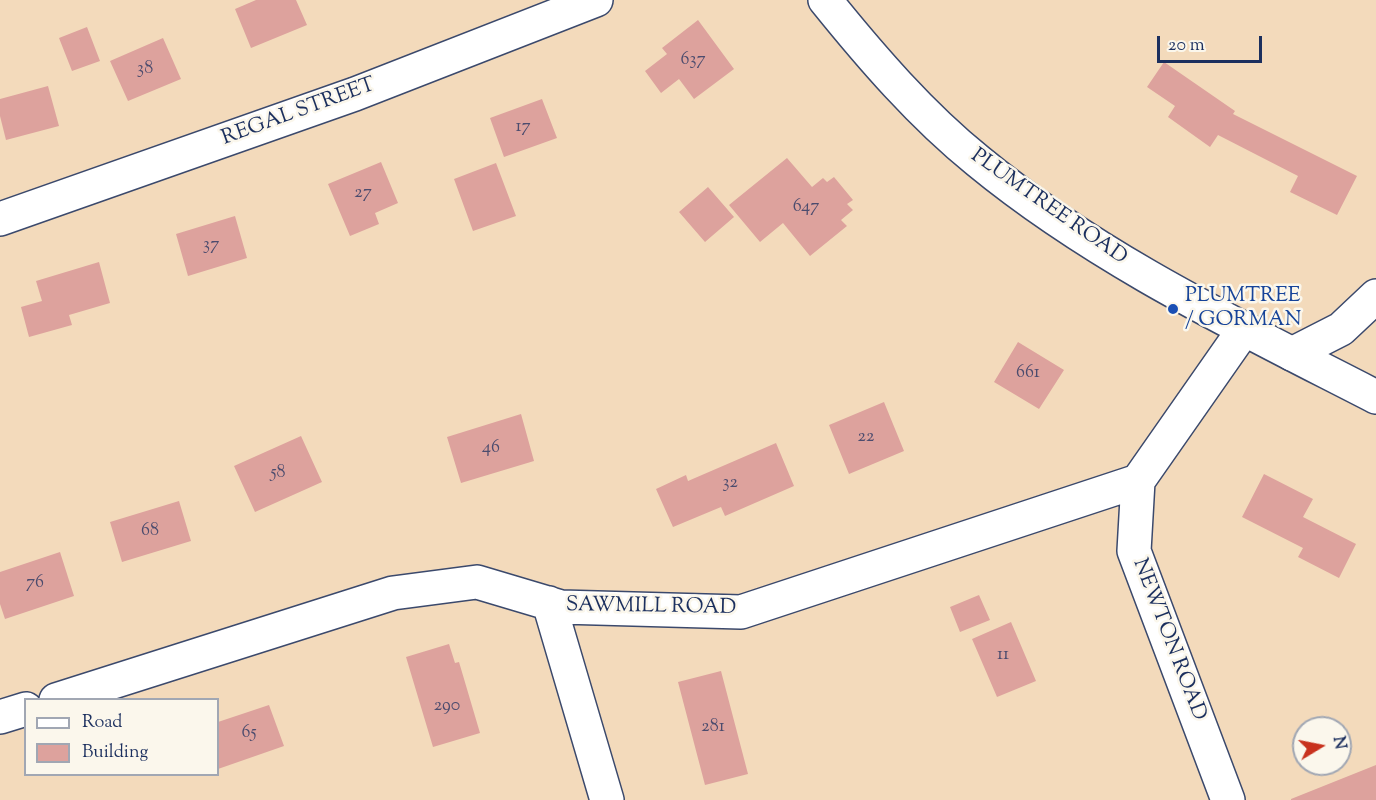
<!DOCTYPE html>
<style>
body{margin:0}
#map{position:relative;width:1376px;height:800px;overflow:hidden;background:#f3dabb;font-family:"Sorts Mill Goudy",serif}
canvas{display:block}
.legend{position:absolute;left:24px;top:698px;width:195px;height:78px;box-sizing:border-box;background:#fbf7ec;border:2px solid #a1a7b3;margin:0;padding:8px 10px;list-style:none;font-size:18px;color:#1b2f5e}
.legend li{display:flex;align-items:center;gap:12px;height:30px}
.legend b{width:30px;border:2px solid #a1a7b3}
.north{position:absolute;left:1292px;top:716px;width:60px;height:60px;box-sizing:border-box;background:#fbf7ec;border:2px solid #a1a7b3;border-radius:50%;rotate:80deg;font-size:16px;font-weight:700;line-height:24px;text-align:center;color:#1b2f5e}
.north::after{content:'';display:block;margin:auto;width:21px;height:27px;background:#c8321e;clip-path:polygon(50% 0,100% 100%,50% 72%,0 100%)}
.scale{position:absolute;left:1157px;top:36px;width:105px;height:27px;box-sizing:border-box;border:3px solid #1b2f5e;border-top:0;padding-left:8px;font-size:18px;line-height:21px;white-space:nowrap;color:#1b2f5e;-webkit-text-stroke:4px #fbf7ec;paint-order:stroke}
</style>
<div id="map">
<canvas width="1376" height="800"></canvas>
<ul class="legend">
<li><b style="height:8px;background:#fff"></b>Road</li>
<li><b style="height:16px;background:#dda29d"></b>Building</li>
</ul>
<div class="north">N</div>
<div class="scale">20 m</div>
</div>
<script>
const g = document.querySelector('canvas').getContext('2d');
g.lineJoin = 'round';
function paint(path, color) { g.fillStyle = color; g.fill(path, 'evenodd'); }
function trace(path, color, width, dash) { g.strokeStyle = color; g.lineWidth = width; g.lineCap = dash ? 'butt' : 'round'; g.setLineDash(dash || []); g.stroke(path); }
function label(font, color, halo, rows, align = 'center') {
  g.font = font + ' "Sorts Mill Goudy",serif'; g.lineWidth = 5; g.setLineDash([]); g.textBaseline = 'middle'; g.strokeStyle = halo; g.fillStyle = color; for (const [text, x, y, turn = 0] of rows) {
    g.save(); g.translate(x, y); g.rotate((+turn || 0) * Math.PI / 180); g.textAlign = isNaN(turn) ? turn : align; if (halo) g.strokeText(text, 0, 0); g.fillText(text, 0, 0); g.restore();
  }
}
paint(new Path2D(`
 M256,0H296L307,25L251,48L235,9Z
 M698,20L734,69L694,99L679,79L661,93L645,71L667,54L662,48Z
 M87,27L100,61L72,71L59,38Z
 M163,38L181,79L128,101L110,61Z
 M1164,62L1235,111L1233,114L1357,176L1337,215L1290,192L1298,176L1218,135L1210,147L1168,117L1175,106L1147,87Z
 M48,86L59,126L6,140L0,116V99Z
 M542,99L557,138L504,157L490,118Z
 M787,158L812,187L823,178L827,182L834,177L853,200L847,204L853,210L841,220L847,226L810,256L783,223L760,242L729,205Z
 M381,162L398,203L375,213L379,224L350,236L328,184Z
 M496,163L516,216L473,231L454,179Z
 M708,187L734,217L705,242L679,212Z
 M235,216L247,258L188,276L176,234Z
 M99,262L110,303L69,315L72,325L29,337L21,307L42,301L36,281Z
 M1018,342L1064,370L1039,409L994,382Z
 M884,402L904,451L849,474L829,425Z
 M521,414L534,461L461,483L447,437Z
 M301,436L322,482L255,512L234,466Z
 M776,443L794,486L725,516L721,507L673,527L656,489L686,475L688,481Z
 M1264,474L1313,499L1303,517L1356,544L1339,578L1298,557L1303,548L1242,517Z
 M179,501L191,541L122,562L110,522Z
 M60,552L74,596L5,619L0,604V572Z
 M979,595L990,620L960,632L950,607Z
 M1011,622L1036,681L997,697L972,639Z
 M449,644L455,663L459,662L480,733L433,747L406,657Z
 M721,671L748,774L705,785L678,682Z
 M269,705L284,746L218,769V722Z
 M1376,765V800H1291V799Z`), '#dda29d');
const minor = new Path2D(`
 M0,219L355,94L596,0
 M1292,354L1341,329L1376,296
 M549,603L607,800
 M56,700L393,593L477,582L561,607L741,612L1138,481
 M0,717L26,709
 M1228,800L1134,551L1138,481L1245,328`);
const tertiary = new Path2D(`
 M825,0C871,57 921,115 978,161C1097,259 1240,327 1376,397`);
trace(minor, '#3b496c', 36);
trace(tertiary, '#3b496c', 36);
trace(minor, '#fff', 33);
trace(tertiary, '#fff', 33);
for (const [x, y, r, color] of [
 [1173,309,6,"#1a4fb4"]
]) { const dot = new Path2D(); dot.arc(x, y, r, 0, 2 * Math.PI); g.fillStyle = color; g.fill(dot); trace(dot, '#fbf7ec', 2); }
label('18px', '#4c4c6e', null, [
 ["637",693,61],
 ["38",145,70],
 ["17",523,128],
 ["27",363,194],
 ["647",806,208],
 ["37",211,246],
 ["661",1028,374],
 ["22",866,438],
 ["46",491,449],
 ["58",278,474],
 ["32",730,484],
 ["68",150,532],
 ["76",35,584],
 ["11",1003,656],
 ["290",447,707],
 ["281",713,728],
 ["65",249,734]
]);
label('21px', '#1b2f5e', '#fbf7ec', [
 ["REGAL STREET",299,113,-20],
 ["PLUMTREE ROAD",1048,208,35],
 ["SAWMILL ROAD",651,608,1],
 ["NEWTON ROAD",1168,640,69]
]);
label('21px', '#164399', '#fbf7ec', [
 ["PLUMTREE",1185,297],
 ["/ GORMAN",1185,321]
], 'left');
</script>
